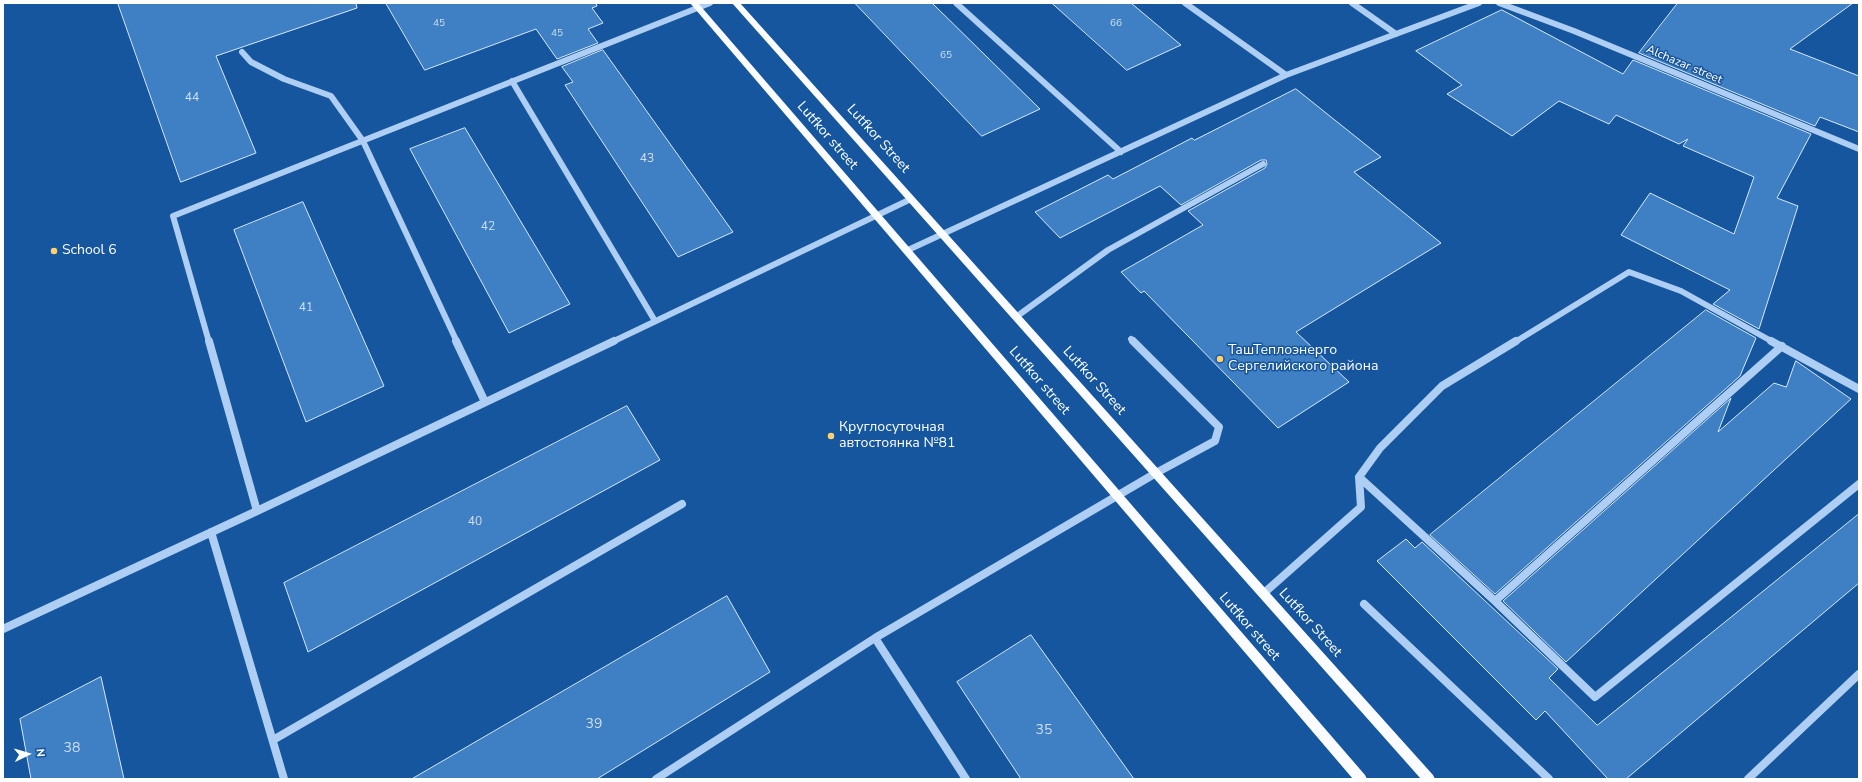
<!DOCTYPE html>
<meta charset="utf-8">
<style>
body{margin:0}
#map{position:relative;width:1862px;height:782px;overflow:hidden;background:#16569e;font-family:"Nunito Sans",sans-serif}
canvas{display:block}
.frame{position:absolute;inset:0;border:4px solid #fff;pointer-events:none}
.north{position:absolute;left:8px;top:734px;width:40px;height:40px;-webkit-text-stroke:3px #16569e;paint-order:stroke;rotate:85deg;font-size:11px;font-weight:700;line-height:16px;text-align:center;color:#fff}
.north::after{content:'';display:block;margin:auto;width:14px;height:18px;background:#fff;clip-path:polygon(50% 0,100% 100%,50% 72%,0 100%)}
</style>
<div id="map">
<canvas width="1862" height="782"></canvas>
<div class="frame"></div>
<div class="north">N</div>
</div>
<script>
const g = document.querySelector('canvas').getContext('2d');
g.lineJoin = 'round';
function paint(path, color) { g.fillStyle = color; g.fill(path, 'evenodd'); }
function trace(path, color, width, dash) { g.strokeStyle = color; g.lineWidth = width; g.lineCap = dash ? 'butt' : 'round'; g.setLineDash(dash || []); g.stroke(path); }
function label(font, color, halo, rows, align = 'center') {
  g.font = font + ' "Nunito Sans",sans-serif'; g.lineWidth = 3; g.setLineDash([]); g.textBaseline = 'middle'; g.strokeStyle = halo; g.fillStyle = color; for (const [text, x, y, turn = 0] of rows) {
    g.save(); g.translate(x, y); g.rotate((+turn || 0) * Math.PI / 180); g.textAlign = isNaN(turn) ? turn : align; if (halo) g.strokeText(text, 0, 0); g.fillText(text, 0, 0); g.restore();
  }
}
const building = new Path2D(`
 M118,3H356L357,8L216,56L256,153L181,182Z
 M386,3H596L597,6L592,8L603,23L588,29L598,43L557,59L536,29L425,70Z
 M855,3H932L1040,109L982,136Z
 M1052,3H1131L1181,45L1127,70Z
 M1678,3H1853L1790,49L1859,76V132L1820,117L1815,126L1639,53Z
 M1502,10L1623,74L1633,60L1811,134L1777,198L1798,206L1759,329L1713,304L1730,290L1621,235L1650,193L1734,234L1754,177L1683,146L1688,139L1679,144L1616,115L1609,124L1559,101L1512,136L1447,94L1462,85L1416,51Z
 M603,50L733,232L678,257L565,85L573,82L562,67Z
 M1296,89L1381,157L1354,172L1441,243L1296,332L1349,382L1278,428L1144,291L1141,293L1121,272L1203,225L1188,211L1265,168L1267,164L1266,160H1261L1181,205L1160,186L1060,238L1035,212L1108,175L1113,179L1192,138L1194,140Z
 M465,128L570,304L509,333L410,149Z
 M303,202L384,386L306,422L234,230Z
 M1706,310L1756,338L1740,376L1495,594L1430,535Z
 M1796,361L1851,399L1566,662L1503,601L1731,398L1718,432L1774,383L1786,387Z
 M627,406L660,460L308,652L284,583Z
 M1859,514V583L1626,779H1608L1545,711L1536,720L1377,561L1406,539L1415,548L1422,542L1558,669L1549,678L1597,725Z
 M727,596L770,672L597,779H412Z
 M1031,635L1134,779H1021L957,682Z
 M101,677L124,779H31L20,719Z`);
paint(building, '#3f7fc4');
trace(building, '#d6e9fd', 1);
trace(new Path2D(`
 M956,3L1121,152
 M1185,3L1286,75
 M1352,3L1396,34
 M1499,3L1574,31L1859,149
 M242,52L251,62L284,79L331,96L363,141L457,342
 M512,81L655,321
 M908,250L1286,75L1479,3
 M1016,317L1108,250L1263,164
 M1131,339L1134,342
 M209,342L173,216L710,3
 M612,342L911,199
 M1515,342L1629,272L1681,291L1773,342`), '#aecff3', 6);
trace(new Path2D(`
 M209,341L257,511
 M456,341L485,402
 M1771,341L1859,389
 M1359,477L1495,601L1595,697L1859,484
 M211,532L284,779
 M1264,593L1361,507L1359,477L1380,448L1442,386L1516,341
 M1495,601L1782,346
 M1364,604L1549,779
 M3,629L257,511L614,341
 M875,638L966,779
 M273,740L682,504
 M656,779L875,638L1156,473L1215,441L1219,427L1133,341
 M1748,779L1859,674`), '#aecff3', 8);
paint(new Path2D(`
 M690,3H698L1365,775L1367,779H1353Z
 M732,3H740L1433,775L1435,779H1421Z`), '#fafcff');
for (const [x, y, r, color] of [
 [54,251,4,"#ffd170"],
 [1220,359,4,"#ffd170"],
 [831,436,4,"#ffd170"]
]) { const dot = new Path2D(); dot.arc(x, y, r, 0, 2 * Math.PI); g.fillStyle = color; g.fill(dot); trace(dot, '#16569e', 1.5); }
label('10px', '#cfdff0', null, [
 ["45",439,24],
 ["66",1116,24],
 ["45",557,34],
 ["65",946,56]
]);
label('12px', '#fff', '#16569e', [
 ["Alchazar street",1684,65,23]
]);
label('12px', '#cfdff0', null, [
 ["44",192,98],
 ["43",647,159],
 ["42",488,227],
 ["41",306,308],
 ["40",475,522]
]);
label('14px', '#fff', '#16569e', [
 ["Lutfkor street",827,136,49],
 ["Lutfkor Street",878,139,48],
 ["Lutfkor street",1039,381,49],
 ["Lutfkor Street",1094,381,48],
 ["Lutfkor Street",1310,623,48],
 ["Lutfkor street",1249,627,49]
]);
label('14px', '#fff', '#16569e', [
 ["School 6",62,251],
 ["ТашТеплоэнерго",1228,351],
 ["Сергелийского района",1228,367],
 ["Круглосуточная",839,428],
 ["автостоянка №81",839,444]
], 'left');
label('14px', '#cfdff0', null, [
 ["39",594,725],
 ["35",1044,731],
 ["38",72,749]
]);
</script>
